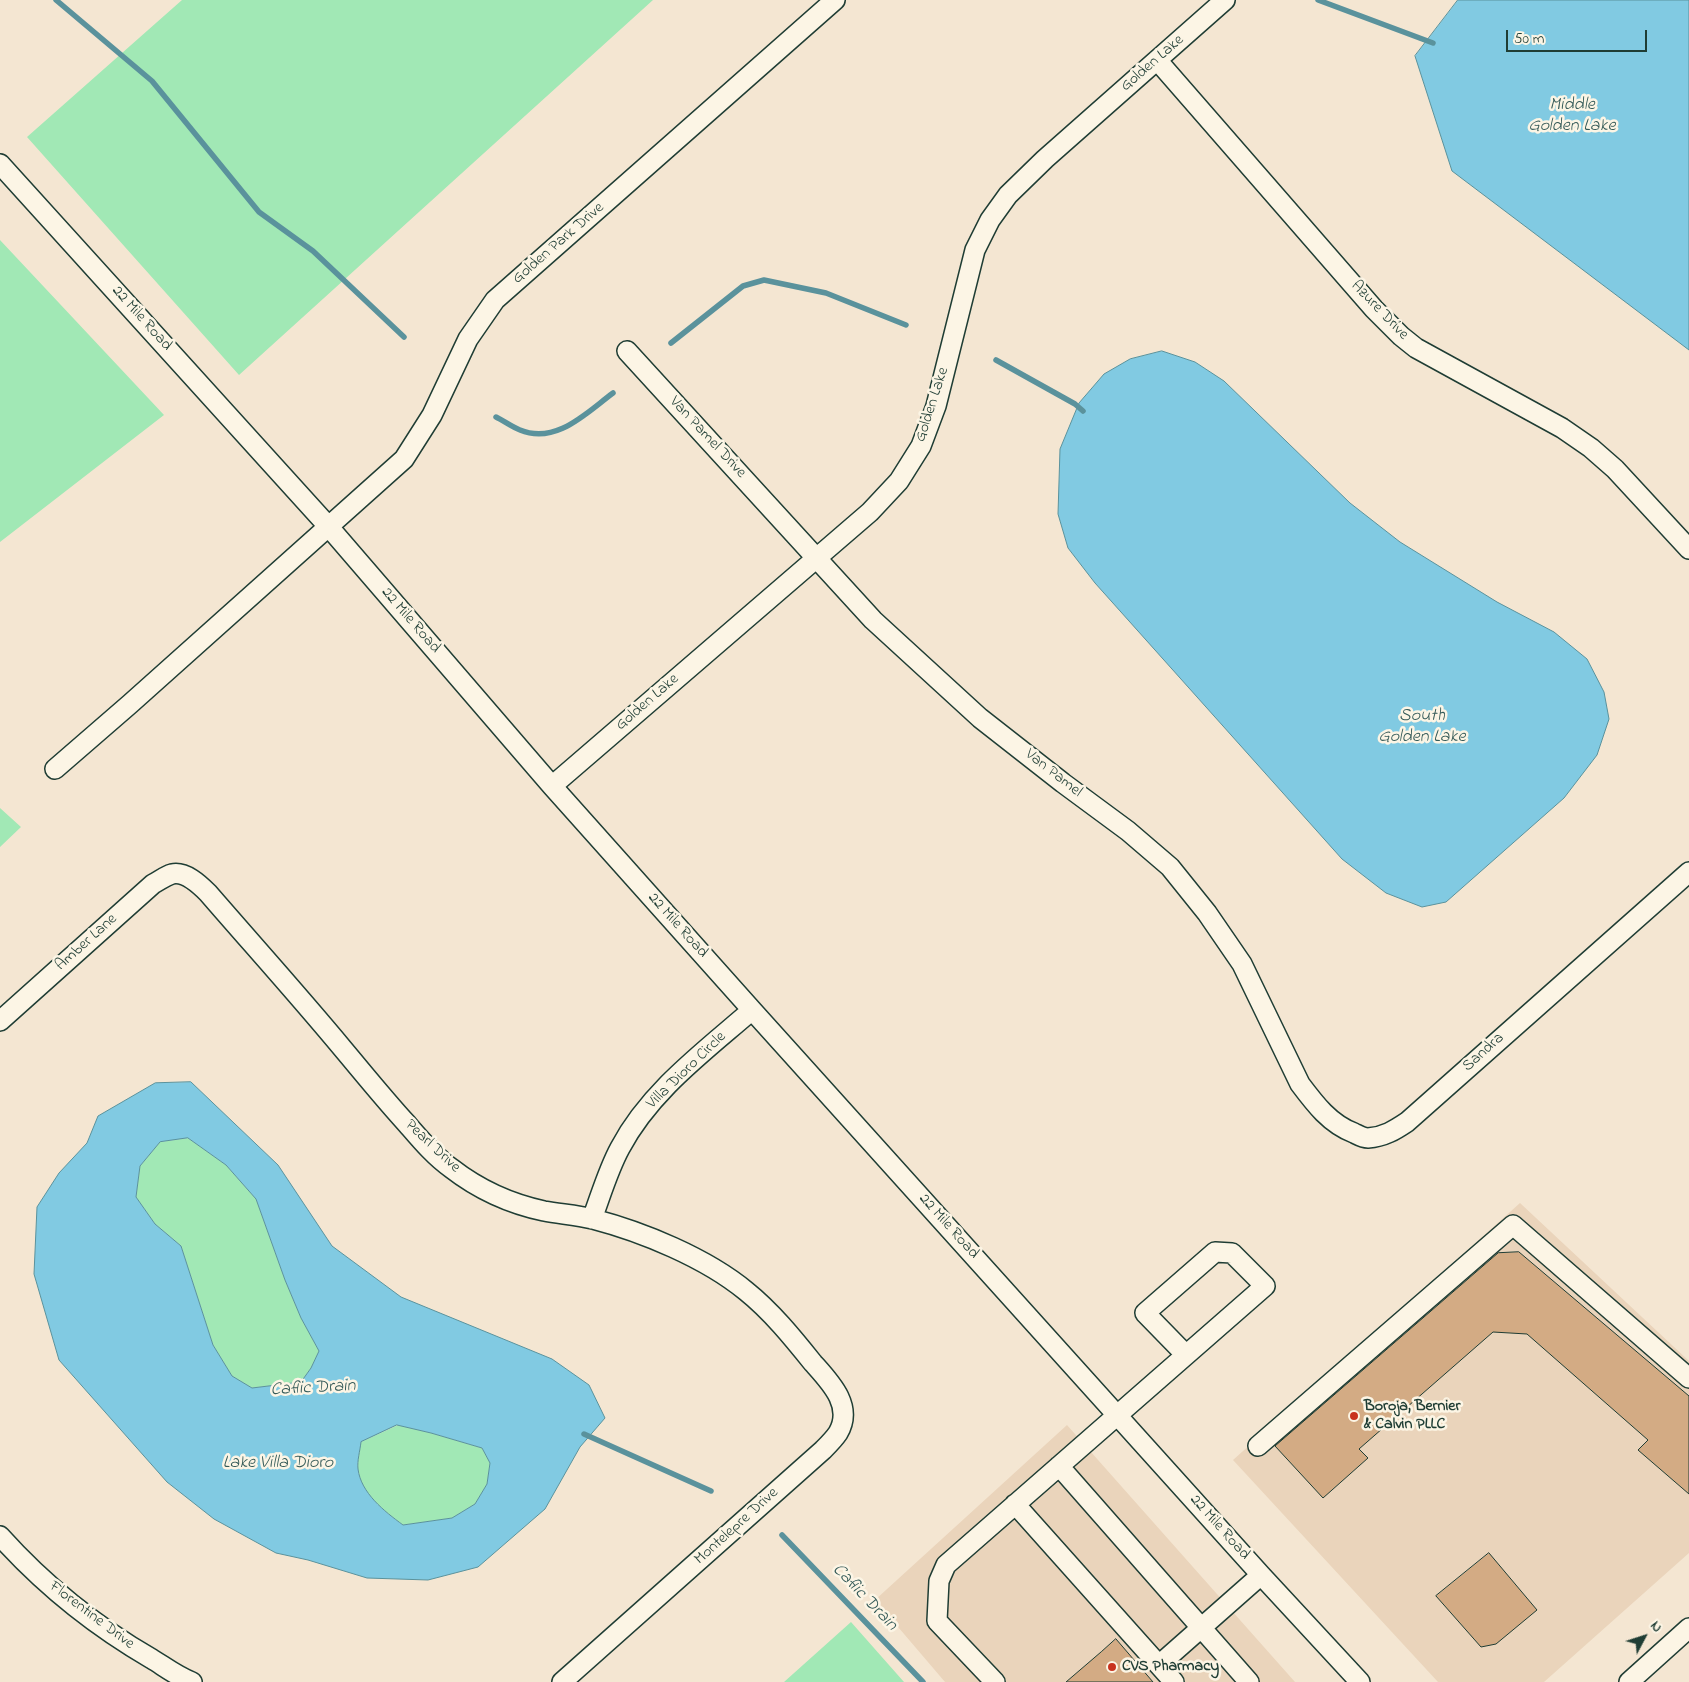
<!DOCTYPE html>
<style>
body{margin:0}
#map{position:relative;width:1689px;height:1682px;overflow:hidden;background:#f4e6d2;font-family:"Indie Flower",sans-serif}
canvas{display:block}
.north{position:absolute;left:1619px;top:1612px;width:50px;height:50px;-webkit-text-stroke:4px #fcf5e5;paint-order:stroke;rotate:50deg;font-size:14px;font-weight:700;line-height:20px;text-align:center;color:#1f3d34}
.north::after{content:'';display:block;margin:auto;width:18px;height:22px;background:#1f3d34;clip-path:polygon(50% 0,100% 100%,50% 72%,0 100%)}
.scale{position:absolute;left:1506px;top:30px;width:141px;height:22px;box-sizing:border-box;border:2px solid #1f3d34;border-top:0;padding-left:6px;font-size:15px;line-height:18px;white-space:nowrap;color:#1f3d34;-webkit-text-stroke:4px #fcf5e5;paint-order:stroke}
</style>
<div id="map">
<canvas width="1689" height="1682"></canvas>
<div class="north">N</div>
<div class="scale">50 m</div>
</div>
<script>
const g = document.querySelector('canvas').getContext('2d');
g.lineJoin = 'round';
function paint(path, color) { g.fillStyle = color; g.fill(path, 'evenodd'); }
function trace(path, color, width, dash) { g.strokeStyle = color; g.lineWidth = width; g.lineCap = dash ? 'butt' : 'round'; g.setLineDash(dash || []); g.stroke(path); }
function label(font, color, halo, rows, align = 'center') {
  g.font = font + ' "Indie Flower",sans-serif'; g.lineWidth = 5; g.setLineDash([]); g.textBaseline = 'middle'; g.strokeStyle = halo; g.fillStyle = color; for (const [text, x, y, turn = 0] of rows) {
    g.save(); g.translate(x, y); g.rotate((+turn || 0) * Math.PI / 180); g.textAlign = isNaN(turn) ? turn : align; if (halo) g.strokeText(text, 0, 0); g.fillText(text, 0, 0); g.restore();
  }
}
paint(new Path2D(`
 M1520,1203L1689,1361V1553L1544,1682H1438L1233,1460Z
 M1067,1425L1295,1682H945L875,1600Z`), '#ead4bb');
paint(new Path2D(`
 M182,0H653L239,375L27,137Z
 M0,240L164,415L0,542Z
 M0,808L21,827L0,847Z
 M188,1138L226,1165L256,1199L285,1280L301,1318L319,1351L311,1368L301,1382L252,1388L232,1376L213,1345L181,1246L155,1224L136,1197L140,1166L160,1142Z
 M398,1425L431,1433L482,1448L490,1463L487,1484L475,1504L452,1518L403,1525C384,1511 361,1494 358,1469C357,1461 360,1450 361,1442Z
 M851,1622L904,1682H784Z`), '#a1e8b5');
const water = new Path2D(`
 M1458,0H1689V350L1452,171L1415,56Z
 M1162,351L1195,362L1224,381L1350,503L1400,542L1497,602L1554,632L1587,659L1604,692L1609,719L1597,755L1564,798L1446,902L1422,907L1386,893L1342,859L1095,583L1068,548L1058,514L1060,449L1079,403L1104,374L1130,359Z
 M191,1082L278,1165L332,1246L401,1297L552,1359L589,1385L605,1418L580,1447L545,1509L478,1567L428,1580L367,1578L308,1560L276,1553L214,1519L167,1482L59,1360L34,1274L37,1207L59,1173L87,1143L98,1116L155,1083ZM188,1138L226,1165L256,1199L285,1280L301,1318L319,1351L311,1368L301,1382L252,1388L232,1376L213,1345L181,1246L155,1224L136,1197L140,1166L160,1142ZM397,1425L431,1433L482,1448L490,1463L487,1484L475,1504L452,1518L403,1525C384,1511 361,1493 358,1469C357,1461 360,1451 361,1442Z`);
paint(water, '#81cae2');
trace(water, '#5a929c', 1);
trace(new Path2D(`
 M56,0L152,81L259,212L313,251L404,337
 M1318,0L1433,43
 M671,343L743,286L764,280L826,293L906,325
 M996,360L1075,404L1083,411
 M496,417C504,421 512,427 520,430C556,445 586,413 613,393
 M584,1434L711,1491
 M782,1535L923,1682`), '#5a929c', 5.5);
const building = new Path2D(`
 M1519,1252L1689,1396V1494L1638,1450L1648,1440L1527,1334L1493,1332L1359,1449L1368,1458L1323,1498L1275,1446L1498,1253Z
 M1489,1553L1537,1610L1496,1644L1481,1647L1436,1596Z
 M1116,1639L1153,1682H1066L1101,1652Z`);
paint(building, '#d3ab84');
trace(building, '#1f3d34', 1);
const minor = new Path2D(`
 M1157,60L1374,309L1401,336L1416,348L1562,428L1591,448L1615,469L1689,549
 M0,164L328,526L552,786L752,1010L1261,1575L1360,1682
 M627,351L873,620L980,718L1063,783L1128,831L1170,867L1207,913L1242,964L1300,1084C1315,1104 1330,1124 1354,1133C1358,1135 1363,1138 1368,1138C1384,1137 1395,1130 1407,1122L1689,872
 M55,769L130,704L404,459L432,415L468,339L495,300L835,0
 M552,786L870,512L899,481L921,446L936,406L975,250L990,220L1008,195L1045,159L1225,0
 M0,1021L153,884C159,881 165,876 172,874C185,871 199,884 208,893C253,945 299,996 343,1049C364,1074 385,1100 407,1124C420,1139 434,1156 451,1168C478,1189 511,1204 544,1211C560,1214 577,1215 593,1219C643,1232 706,1258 746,1291C771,1311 793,1338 813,1363C830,1382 854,1406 838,1433C834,1439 828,1445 823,1450L562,1682
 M592,1219C601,1195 608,1170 620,1148C650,1091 705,1051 752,1010
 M1258,1446L1513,1225L1689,1378
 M1059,1466L1249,1682
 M1015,1504L1174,1682
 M0,1536C44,1585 95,1626 152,1659C165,1667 178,1677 192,1682
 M1159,1665L1261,1575
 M995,1682L937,1621L939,1581L946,1565L1265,1286L1232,1253L1215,1252L1145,1313L1186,1355
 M1629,1682L1689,1628`);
trace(minor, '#1f3d34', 22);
trace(minor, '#fcf5e5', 19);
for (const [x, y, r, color] of [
 [1354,1416,5,"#c8321e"],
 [1112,1667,5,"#c8321e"]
]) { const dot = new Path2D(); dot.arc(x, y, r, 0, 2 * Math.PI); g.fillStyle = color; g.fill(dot); trace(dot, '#fcf5e5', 2); }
label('16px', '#1f3d34', '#fcf5e5', [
 ["Golden Lake",1153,64,-41],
 ["Golden Park Drive",559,244,-41],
 ["Azure Drive",1379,311,46],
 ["22 Mile Road",141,319,48],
 ["Golden Lake",933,405,-72],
 ["Van Pamel Drive",707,438,47],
 ["22 Mile Road",410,621,49],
 ["Golden Lake",648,703,-41],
 ["Van Pamel",1053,774,38],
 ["22 Mile Road",677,926,48],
 ["Amber Lane",87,943,-42],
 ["Sandra",1484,1053,-42],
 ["Villa Dioro Circle",687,1071,-44],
 ["Pearl Drive",432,1147,43],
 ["22 Mile Road",948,1227,48],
 ["Montelepre Drive",737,1527,-42],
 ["22 Mile Road",1219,1528,48],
 ["Florentine Drive",91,1616,37]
]);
label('bold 16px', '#1f3d34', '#fcf5e5', [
 ["Boroja, Bernier",1364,1407],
 ["& Calvin PLLC",1364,1425],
 ["CVS Pharmacy",1122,1667]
], 'left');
label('italic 18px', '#335957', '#fcf5e5', [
 ["Middle",1572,106],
 ["Golden Lake",1572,127],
 ["South",1422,717],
 ["Golden Lake",1422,738],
 ["Caflic Drain",313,1389,-3],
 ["Lake Villa Dioro",278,1464],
 ["Caflic Drain",864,1598,46]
]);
</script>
